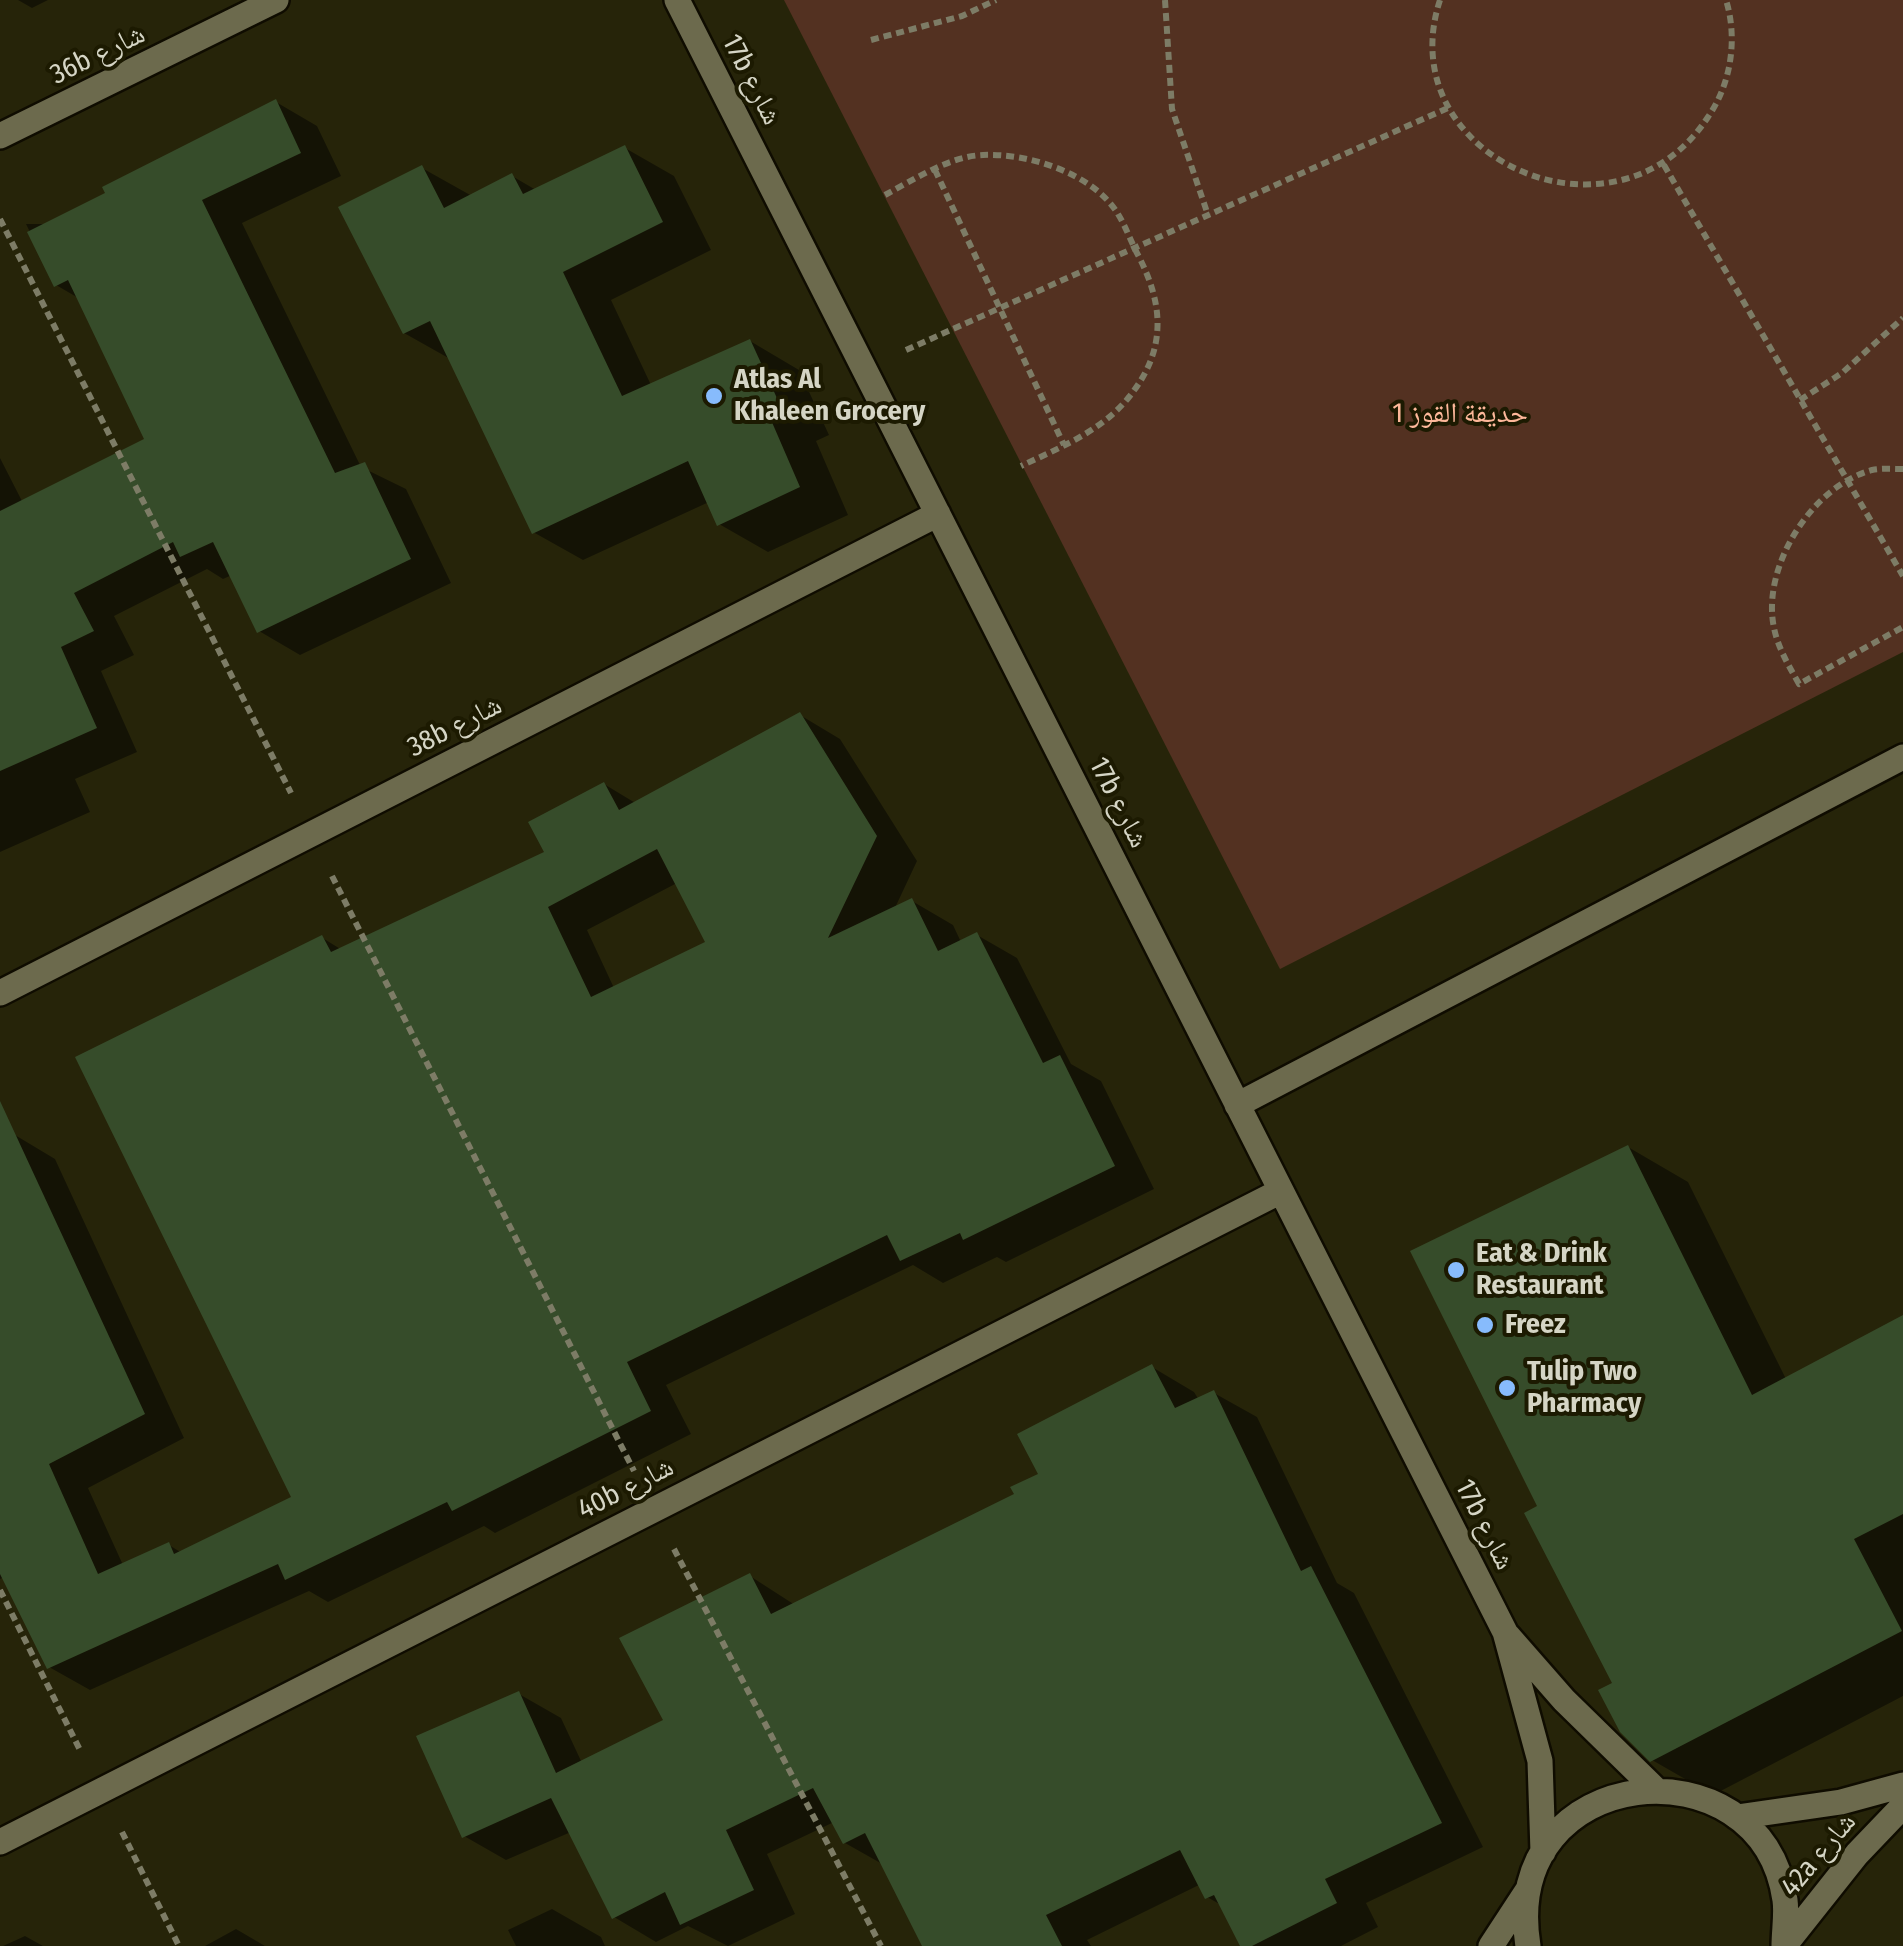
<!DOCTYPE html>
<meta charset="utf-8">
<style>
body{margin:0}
canvas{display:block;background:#262409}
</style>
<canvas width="1903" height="1946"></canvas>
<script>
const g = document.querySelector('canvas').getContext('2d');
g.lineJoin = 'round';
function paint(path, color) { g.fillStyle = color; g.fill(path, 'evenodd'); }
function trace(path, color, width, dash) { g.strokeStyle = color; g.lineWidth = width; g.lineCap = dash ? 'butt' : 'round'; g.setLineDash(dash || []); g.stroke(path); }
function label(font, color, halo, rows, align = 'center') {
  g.font = font + ' "Fira Sans Condensed","Noto Naskh Arabic",sans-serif'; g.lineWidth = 8; g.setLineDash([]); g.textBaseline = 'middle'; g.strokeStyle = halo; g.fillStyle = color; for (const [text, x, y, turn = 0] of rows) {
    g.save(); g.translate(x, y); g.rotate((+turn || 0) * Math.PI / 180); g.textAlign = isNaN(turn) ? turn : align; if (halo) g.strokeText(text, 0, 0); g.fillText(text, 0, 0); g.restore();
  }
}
paint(new Path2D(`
 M784,0H1903V652L1280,969Z`), '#533121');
paint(new Path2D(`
 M18,0H48L32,8Z
 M276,102L317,126L341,176L242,223L361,467L406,489L451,583L300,655L259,631L232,575L223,579L207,569L114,616L134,655L101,671L137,752L75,779L90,812L0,852V458L23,503L148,440L80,299L56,285L26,224H49Z
 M625,148L674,176L711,250L611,300L651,385L750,341L799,370L829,435L816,441L848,515L768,552L719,524L709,502L583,560L533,532L452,360L404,333L422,168L472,196L512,176L536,190Z
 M800,715L840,739L917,861L894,910L912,901L953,925L961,942L977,935L1017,958L1071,1064L1101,1081L1154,1189L1006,1262L997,1257L943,1283L913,1265L666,1385L691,1434L495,1533L484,1526L328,1602L309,1591L90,1690L49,1667L4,1577L0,1579V1136L15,1135L55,1159L184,1438L88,1488L123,1565L169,1545L182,1553L295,1498L321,937L342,950L547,853L604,784L637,804ZM677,883L708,943L614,988L587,930Z
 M1628,1147L1688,1182L1786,1379L1903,1318V1696L1713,1795L1652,1760L1540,1508Z
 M1152,1367L1194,1392L1199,1400L1214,1393L1257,1417L1337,1583L1354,1593L1483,1847L1366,1903L1378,1927L1341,1946H1243L1223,1906L1207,1897L1201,1884L1087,1940L1091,1946H925L884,1865L845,1843L834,1822L767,1854L795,1914L728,1946L688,1926L656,1942L614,1917L571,1832L506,1860L464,1836L519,1694L561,1718L582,1763L667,1721L750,1576L795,1605L1017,1495Z
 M552,1909L601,1937L605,1946H516L508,1930Z
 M236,1929L265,1946H205Z
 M25,1936L43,1946H3Z`), '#0007');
paint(new Path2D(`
 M276,99L301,153L202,200L335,473L365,462L411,559L257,633L213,542L180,557L173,542L74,593L94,631L61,647L97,728L0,771V511L144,439L68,280L54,287L27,232L105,193L102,187Z
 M625,145L663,222L563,272L622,396L750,339L781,407L768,413L800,487L717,526L688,461L532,534L430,321L403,334L338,207L422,165L444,208L512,173L523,194Z
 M800,712L877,836L828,938L912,898L938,951L977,932L1043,1063L1060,1055L1115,1166L963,1240L960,1233L900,1261L887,1235L627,1362L651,1411L452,1511L447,1502L285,1580L278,1564L47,1669L0,1574V1101L145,1414L49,1464L98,1574L169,1542L174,1554L291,1497L75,1057L322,935L331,952L544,852L528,822L604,782L619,810ZM657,849L705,942L591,997L548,907Z
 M1628,1145L1752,1395L1903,1315V1514L1854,1539L1902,1631L1650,1762L1620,1732L1598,1690L1612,1683L1524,1513L1537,1506L1410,1251Z
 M1152,1364L1175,1408L1214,1390L1301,1571L1311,1566L1442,1823L1325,1879L1337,1903L1252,1946H1240L1214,1895L1205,1899L1180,1850L1046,1915L1062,1946H922L865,1833L843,1844L813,1788L726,1830L754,1890L680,1925L665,1892L612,1919L551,1798L462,1838L416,1736L519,1691L556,1773L663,1720L619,1638L750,1573L771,1614L1014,1494L1010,1487L1038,1474L1017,1434Z`), '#364c2a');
const minor = new Path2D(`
 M677,0L1505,1632L1540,1761L1543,1852
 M0,136L276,0
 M0,993L938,514
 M1237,1105L1903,757
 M1508,1636L1564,1700L1655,1789
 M1737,1817L1841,1802L1903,1785
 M0,1842L1281,1191
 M1491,1946L1527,1891
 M1528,1946C1498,1761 1762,1737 1785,1900C1787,1914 1784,1931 1784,1946
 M1784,1946L1857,1854L1903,1806`);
trace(minor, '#0f0c00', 30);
trace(new Path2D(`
 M1165,0L1172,109L1208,215
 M1440,0C1388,158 1616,258 1708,117C1731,84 1738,39 1726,0
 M871,40L962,16L996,0
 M1664,165L1903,576
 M935,170L1064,445
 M885,195C913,180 950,156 983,155C1028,153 1093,173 1118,214C1126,227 1131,242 1138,255C1164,305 1167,350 1129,397C1102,431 1059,448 1021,466
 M0,219L291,793
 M906,350L1450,107
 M1800,400L1842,373L1903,318
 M1903,469C1893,469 1882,468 1872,470C1812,486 1761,567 1774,628C1778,648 1789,666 1799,684L1903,627
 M332,876L634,1471
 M674,1549L881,1946
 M0,1590L80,1750
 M122,1832L179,1946`), '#7d7c66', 6, [8, 5]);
trace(minor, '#6c6a4d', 25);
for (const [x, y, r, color] of [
 [714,396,10,"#87bbfc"],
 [1456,1270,10,"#87bbfc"],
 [1485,1325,10,"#87bbfc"],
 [1507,1388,10,"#87bbfc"]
]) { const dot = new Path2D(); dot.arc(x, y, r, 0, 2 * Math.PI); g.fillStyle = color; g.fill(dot); trace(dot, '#1c1a01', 4); }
label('28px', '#d5d5c5', '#1c1a01', [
 ["36b شارع",98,55,-26],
 ["17b شارع",751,80,63],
 ["38b شارع",455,727,-27],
 ["17b شارع",1118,803,63],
 ["40b شارع",626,1489,-27],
 ["17b شارع",1484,1525,63],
 ["42a شارع",1819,1855,-50]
]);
label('bold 28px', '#d5d5c5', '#1c1a01', [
 ["Atlas Al",734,380],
 ["Khaleen Grocery",734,412],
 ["Eat & Drink",1476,1254],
 ["Restaurant",1476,1286],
 ["Freez",1505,1325],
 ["Tulip Two",1527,1372],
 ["Pharmacy",1527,1404]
], 'left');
label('28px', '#fdb89a', '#1c1a01', [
 ["حديقة القوز 1",1460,414]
]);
</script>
